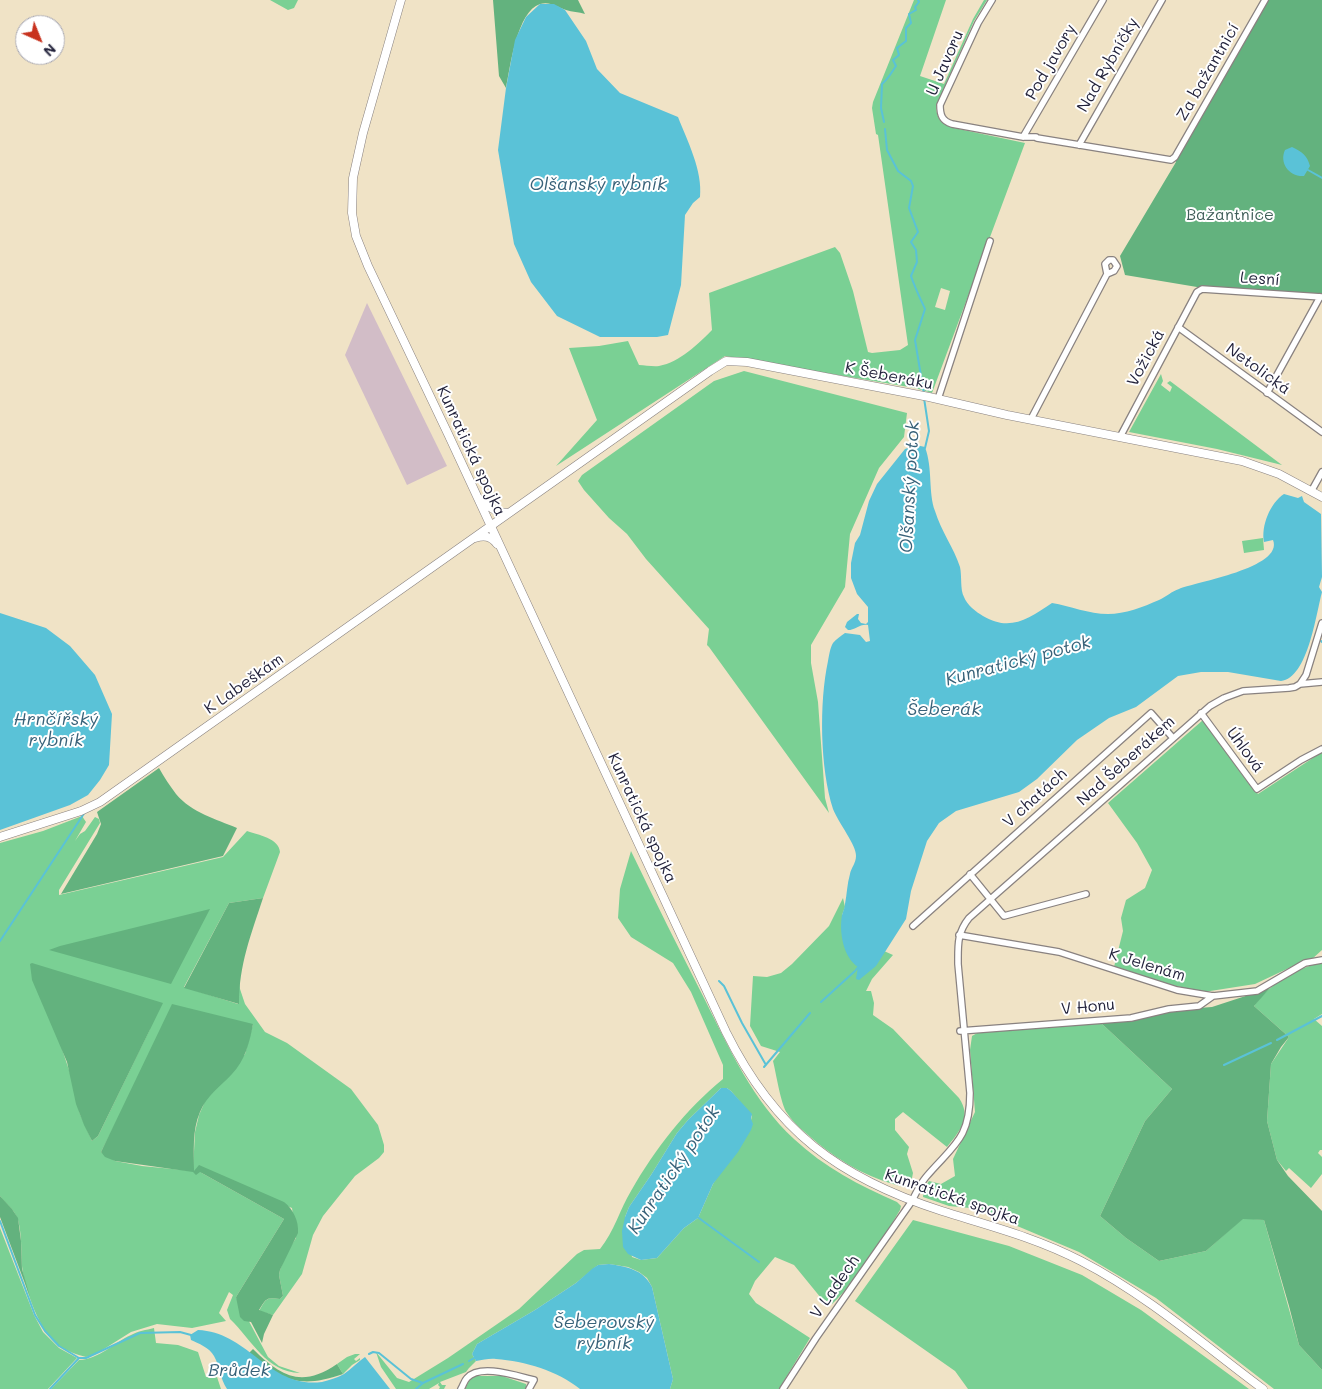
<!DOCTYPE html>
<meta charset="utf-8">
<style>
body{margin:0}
#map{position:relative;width:1322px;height:1389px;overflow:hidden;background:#f0e3c6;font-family:Mali,sans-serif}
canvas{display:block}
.north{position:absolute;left:15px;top:15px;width:50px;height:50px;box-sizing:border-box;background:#fff;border:1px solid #a7a7b1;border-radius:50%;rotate:136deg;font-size:14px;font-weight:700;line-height:20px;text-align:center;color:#22223b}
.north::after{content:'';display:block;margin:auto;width:18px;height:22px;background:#c8321e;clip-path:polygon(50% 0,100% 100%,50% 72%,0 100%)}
</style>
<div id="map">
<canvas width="1322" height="1389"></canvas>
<div class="north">N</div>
</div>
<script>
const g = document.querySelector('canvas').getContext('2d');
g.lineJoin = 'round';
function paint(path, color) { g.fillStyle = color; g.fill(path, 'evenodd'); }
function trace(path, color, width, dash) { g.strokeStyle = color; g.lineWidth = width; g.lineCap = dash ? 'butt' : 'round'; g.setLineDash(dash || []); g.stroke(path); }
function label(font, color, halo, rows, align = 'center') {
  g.font = font + ' Mali,sans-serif'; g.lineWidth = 4; g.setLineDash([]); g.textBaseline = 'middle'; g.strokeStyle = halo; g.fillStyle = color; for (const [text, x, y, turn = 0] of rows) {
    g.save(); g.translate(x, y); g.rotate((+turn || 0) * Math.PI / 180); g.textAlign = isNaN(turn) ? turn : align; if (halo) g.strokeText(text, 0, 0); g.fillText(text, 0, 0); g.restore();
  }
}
paint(new Path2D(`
 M367,303L447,466L407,485L345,355Z`), '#d2bdc7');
paint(new Path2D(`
 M270,0H298L294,8L288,10Z
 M914,0H946L920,76L944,84L973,19L984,0H987L974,21L936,106C937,120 941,124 954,128L1025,143L932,393L915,388L725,356L556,466L597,420L569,348L599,346L628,341L639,365C645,365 653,367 659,366C680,362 698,344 712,330L709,293L835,247L840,253L853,291L868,352L872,353L900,350L908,345L878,135L876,134L872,108L873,102ZM941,288L950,291L945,310L935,307Z
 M744,371L907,413L904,437L879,468L850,534L845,587L811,645V663L818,702L825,798L829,813L709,647L707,645L709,629L646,559L627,534L609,518L584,490L578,481L582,475L714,381Z
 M1161,374L1163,381L1161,385L1170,392L1172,387L1167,383L1170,381L1282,465L1217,449L1129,432Z
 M1263,538L1264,550L1244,553L1242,541Z
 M1203,720L1246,780L1258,794L1322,752V950L1312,959L1304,961L1255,984L1204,992L1157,982L1114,967L1123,931L1121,918L1126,900L1145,888L1152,870L1137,843L1108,803Z
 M82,816L86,822L75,841L80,834L85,831L95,817L99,819L100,823L59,890V895L223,857L247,831C258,835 279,838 280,852L263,898L229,903L184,987L238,1004L239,979L240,989L245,1004L265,1032L287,1043L351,1089L378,1125L384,1145V1152L379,1158L355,1176L323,1216L313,1235L302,1274L273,1315L259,1311C266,1299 266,1297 280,1299L283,1296L279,1275L280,1270L287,1252L296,1238L292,1208L200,1172L284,1219L236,1297L268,1357L279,1366L300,1373C266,1372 252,1340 230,1319L227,1310L233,1295L229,1292L219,1313L226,1321L192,1328L157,1324L131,1332L96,1354L86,1357C77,1355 65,1350 58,1345C40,1333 24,1287 22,1266C21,1251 22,1235 18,1220C15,1210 6,1204 0,1196V843L43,831ZM253,1024L245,1054L206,1099L199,1115L195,1132L193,1171L142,1166L115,1161L101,1152L128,1099ZM150,1029L98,1136L92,1141L80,1114L70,1073L62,1049Z
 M631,851C655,901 680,951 705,1000C730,1050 753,1101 794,1139C824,1167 860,1186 897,1202L901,1206L900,1210C881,1242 859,1279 832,1304L821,1298L794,1265L775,1257L755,1281L749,1294L756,1303L810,1338L779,1389H670L673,1379L652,1287L647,1278L639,1272L628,1267L609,1264L598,1265L576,1283L535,1310L477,1344L472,1354L476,1361L469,1368L466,1372L440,1382L442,1385H446L444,1389H439L440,1387L438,1385L439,1383L429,1389H396L381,1367L376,1352L397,1378L409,1382L448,1358L519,1309L577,1254L584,1250L600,1249C614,1232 620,1209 631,1191C655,1149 686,1109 723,1079V1065L691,992L673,963L631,937L618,918L620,889ZM721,1088H727L731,1091L752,1116L751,1120L713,1184L698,1218L684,1228L657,1258L641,1260L632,1257L625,1217L629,1207L651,1175L677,1133L688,1120Z
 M843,898L845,907L842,915L858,966L864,971L884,951L893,955L872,979L866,991H871L874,1003L873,1015L893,1029L959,1098C972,1117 960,1131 947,1147L903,1112L895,1119V1130L909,1147L907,1154L913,1173L910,1188C873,1181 843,1164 814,1140C805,1132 794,1124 787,1113C781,1105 776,1073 773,1061L780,1052L761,1046L750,1026L753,976L767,977L781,973L792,964L829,926Z
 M1322,962V1014L1314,1019L1322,1026V1150H1320L1318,1153L1322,1157V1174L1311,1188L1289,1168L1286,1171L1277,1160L1267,1121L1271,1064L1289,1037L1254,1006C1270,983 1296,969 1322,962Z
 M1101,1023L1172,1089L1145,1121L1100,1216L1126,1238L1159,1261L1206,1251L1243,1218L1264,1220L1299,1345L1322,1370V1389H1274L1156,1298L1079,1252L991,1215L970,1208L949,1206L923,1197L924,1188L929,1181L941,1184L955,1176L953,1159L975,1112L970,1050L972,1036L979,1032Z
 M913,1220L1009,1246L1082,1275L1141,1310L1249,1389H968L955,1371L855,1301Z
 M0,1228L34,1315L43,1332L59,1348L77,1358L48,1389H0Z
 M154,1328L156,1343L178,1345L198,1352L206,1377H217L221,1389H51L79,1360C100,1359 113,1343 131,1335C138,1331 146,1330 154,1328Z
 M355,1354H360L354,1359L356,1361L360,1358V1360L352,1365L343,1374L337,1364L347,1357Z
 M474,1376H502L526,1384L527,1389H465L470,1379Z`), '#7ad094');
paint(new Path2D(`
 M493,0H578L585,14C579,12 572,12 566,10C557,7 550,1 540,4C517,11 510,68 506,88L499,76Z
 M1265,0H1322V296L1306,293L1203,288L1125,275L1120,256L1176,162L1175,157Z
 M159,768C164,777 170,786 176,794C192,813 216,819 237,828L223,856L61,894L97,834L101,824L97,812Z
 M263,898C251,935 239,964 239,1004L184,988L229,903Z
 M210,909L171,984L49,950L60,946Z
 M32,963L163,1003L98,1136L92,1141L84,1125L76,1104L67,1062L32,980L30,964Z
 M1270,988L1254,1006L1289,1037L1281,1047L1271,1064L1267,1121L1277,1160L1288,1176L1322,1211V1370L1299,1345L1289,1306L1264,1220L1243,1219L1206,1251L1159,1261L1126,1238L1100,1216L1145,1121L1172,1089L1101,1023L1172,1010L1212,1007Z
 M172,1004L253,1024C250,1041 245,1061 232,1074C220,1087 207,1095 200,1112C192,1130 194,1152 194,1171L199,1165L284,1202C293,1209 299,1221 298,1233L280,1270L279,1275L283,1296L280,1299C266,1297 266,1299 259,1310L273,1315L264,1334L262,1343L251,1322L244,1321L240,1317L236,1297L284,1219L200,1172L196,1175L193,1172L115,1161L105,1157L101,1152Z
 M0,1196L12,1209L18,1218L21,1241L22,1269L30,1297L0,1217Z
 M253,1349C281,1377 302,1388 337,1364L343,1374C300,1389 282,1381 249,1353Z`), '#63b27e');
paint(new Path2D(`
 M540,4H554L565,10L586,41L597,69L620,93L678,117C687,140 703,171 700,197L693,203L685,215L681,285L668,335L657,337H600L557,316L531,282L514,244L498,150L506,88L515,40L526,17Z
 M1292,147C1302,152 1307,155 1310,166L1304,176C1289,177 1279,163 1285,150Z
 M916,445L925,447C933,469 928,492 935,511C941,531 954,548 960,567C962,576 960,590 964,597C967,605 976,612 983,616C1010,632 1028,619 1052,603C1070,606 1089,614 1108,614C1125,614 1143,607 1159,600C1166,597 1172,591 1179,589C1195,582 1284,568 1273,540L1264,542C1261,526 1270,503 1284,494L1298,498L1302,496L1304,502L1321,514L1322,577L1319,587L1322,592C1316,614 1308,678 1281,681L1228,672H1201L1178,676L1136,707L1109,718L1077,740L1037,779L1019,792L956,811L939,823L927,841L911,891L906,919L876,966L859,980L856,979L858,967C843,957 839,932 842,915C843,911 845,908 845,904C847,894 847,884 850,874C851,868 856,863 856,856C857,846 838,822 833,809C820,768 819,703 828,661C829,656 830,648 833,643C836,639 841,636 845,633L860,635L866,642L870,641L868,625C861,623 855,630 848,630L845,627L847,622L857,614H859L858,619L861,623L866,624L868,622V607L857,594L851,578V563L855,543L860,535L869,501L877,484L905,449Z
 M0,613L46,628L70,646L95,675L112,714L109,765L100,780L88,795L70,805L0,830Z
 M721,1088H727L731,1091L752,1114L751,1119L753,1124L751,1130L738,1152L713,1184L698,1218L684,1228L657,1258L641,1260L628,1254L623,1247L622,1231L625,1217L629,1207L651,1175L677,1133L688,1120Z
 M609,1264C627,1267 643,1269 652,1287L673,1379L670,1389H580C558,1371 525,1361 496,1359C490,1358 483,1360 476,1361L472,1354L477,1344L535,1310L576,1283L592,1269L598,1265Z
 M198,1330C249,1332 269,1389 322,1382C329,1380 337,1378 344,1374C351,1369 358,1362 365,1357L390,1389H227C220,1379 220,1366 214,1356C210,1348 198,1343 191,1340L190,1335Z`), '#5ac2d7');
trace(new Path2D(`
 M884,122L881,108L882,84C889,78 891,73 896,66L893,60L899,55L897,48L906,41V28L911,23L909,14L916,10L915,7L919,2L918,0
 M885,129L887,150L898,171L911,181L913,186L909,208L918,232L911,242L916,250L917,262L911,276C915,288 920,298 925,309L915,340L924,394
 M1308,170L1322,178
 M924,398L929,431L925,448
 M1321,641L1322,642
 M0,941L85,812
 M719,981L724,986L742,1023L766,1065
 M821,1002L855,971L859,966
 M1277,1040L1322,1016
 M1224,1065L1271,1043
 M764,1067L810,1013
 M696,1216L759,1262
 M0,1221L35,1315L45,1331L59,1346L79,1358H86L140,1333L180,1332L191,1335
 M369,1354L373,1352L379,1353L411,1379L423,1383
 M469,1361L476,1357
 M50,1389L79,1358
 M416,1389L423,1383L463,1364`), '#5ac2d7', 2);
const street = new Path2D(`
 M992,0L978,23L940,105C940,115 942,121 952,124L1023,137H1036
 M1023,137L1103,0
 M1037,138L1171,160L1175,157L1265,0
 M1079,145L1162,0
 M1178,327L1322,432
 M1267,393L1320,297
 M938,399L990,241
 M1031,419L1107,274L1105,264L1109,260H1113L1117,266L1114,271L1107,274
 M1120,437L1197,292L1202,289L1322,297
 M1312,490L1322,472
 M1300,684L1306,675L1322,623
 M1201,713L1257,789L1301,760L1322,749
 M970,874L1004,916L1086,894
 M913,926L1151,713L1173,738
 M959,935L1059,952L1177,990L1213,996L1257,991L1305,963L1322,960
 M960,1031L1131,1018L1169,1009L1199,1006L1213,996
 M461,1389C463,1386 464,1381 467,1378C480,1363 517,1376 534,1380L529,1389
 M783,1389L816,1338L912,1201C916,1193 920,1184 926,1177C953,1145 970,1140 970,1093L958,964C958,945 957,933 969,918L1210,706L1224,698L1243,691L1289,688L1295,687L1300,684L1322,682`);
const secondary = new Path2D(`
 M401,0L363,133L353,178L352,213L356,236L368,266L449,436L726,1032C775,1131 839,1178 942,1211C990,1226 1037,1238 1081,1261C1147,1295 1204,1345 1263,1389
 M479,500L498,512L508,513
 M475,538C484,535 491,536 497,544
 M0,837L81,811L100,802L710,371L726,361L747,362L929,397L1007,415L1242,461L1279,474L1322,497`);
trace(street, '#898280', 8);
trace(secondary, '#898280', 9);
trace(street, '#fff', 5.5);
trace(secondary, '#fff', 8);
label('16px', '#22223b', '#fff', [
 ["Pod javory",1051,62,-60],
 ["U Javoru",945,63,-66],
 ["Nad Rybníčky",1108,65,-60],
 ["Za bažantnicí",1208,72,-60],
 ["Lesní",1260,279,4],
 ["Vožická",1146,358,-62],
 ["Netolická",1258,369,36],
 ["K Šeberáku",889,376,11],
 ["Kunratická spojka",471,451,65],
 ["K Labeškám",244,684,-35],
 ["Úhlová",1245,750,54],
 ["Nad Šeberákem",1126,761,-42],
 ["V chatách",1035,798,-42],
 ["Kunratická spojka",642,818,65],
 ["K Jelenám",1147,965,17],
 ["V Honu",1088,1007,-5],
 ["Kunratická spojka",952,1197,19],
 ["V Ladech",835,1287,-55]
]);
label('16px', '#415f5a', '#fff', [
 ["Bažantnice",1230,215]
]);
label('italic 18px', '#386279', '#fff', [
 ["Olšanský rybník",598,184],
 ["Olšanský potok",910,487,-87],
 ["Kunratický potok",1018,661,-15],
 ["Šeberák",944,709],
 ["Hrnčířský",56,719],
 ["rybník",56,740],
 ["Kunratický potok",674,1170,-56],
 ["Šeberovský",604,1322],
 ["rybník",604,1343],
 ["Brůdek",239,1370]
]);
</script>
